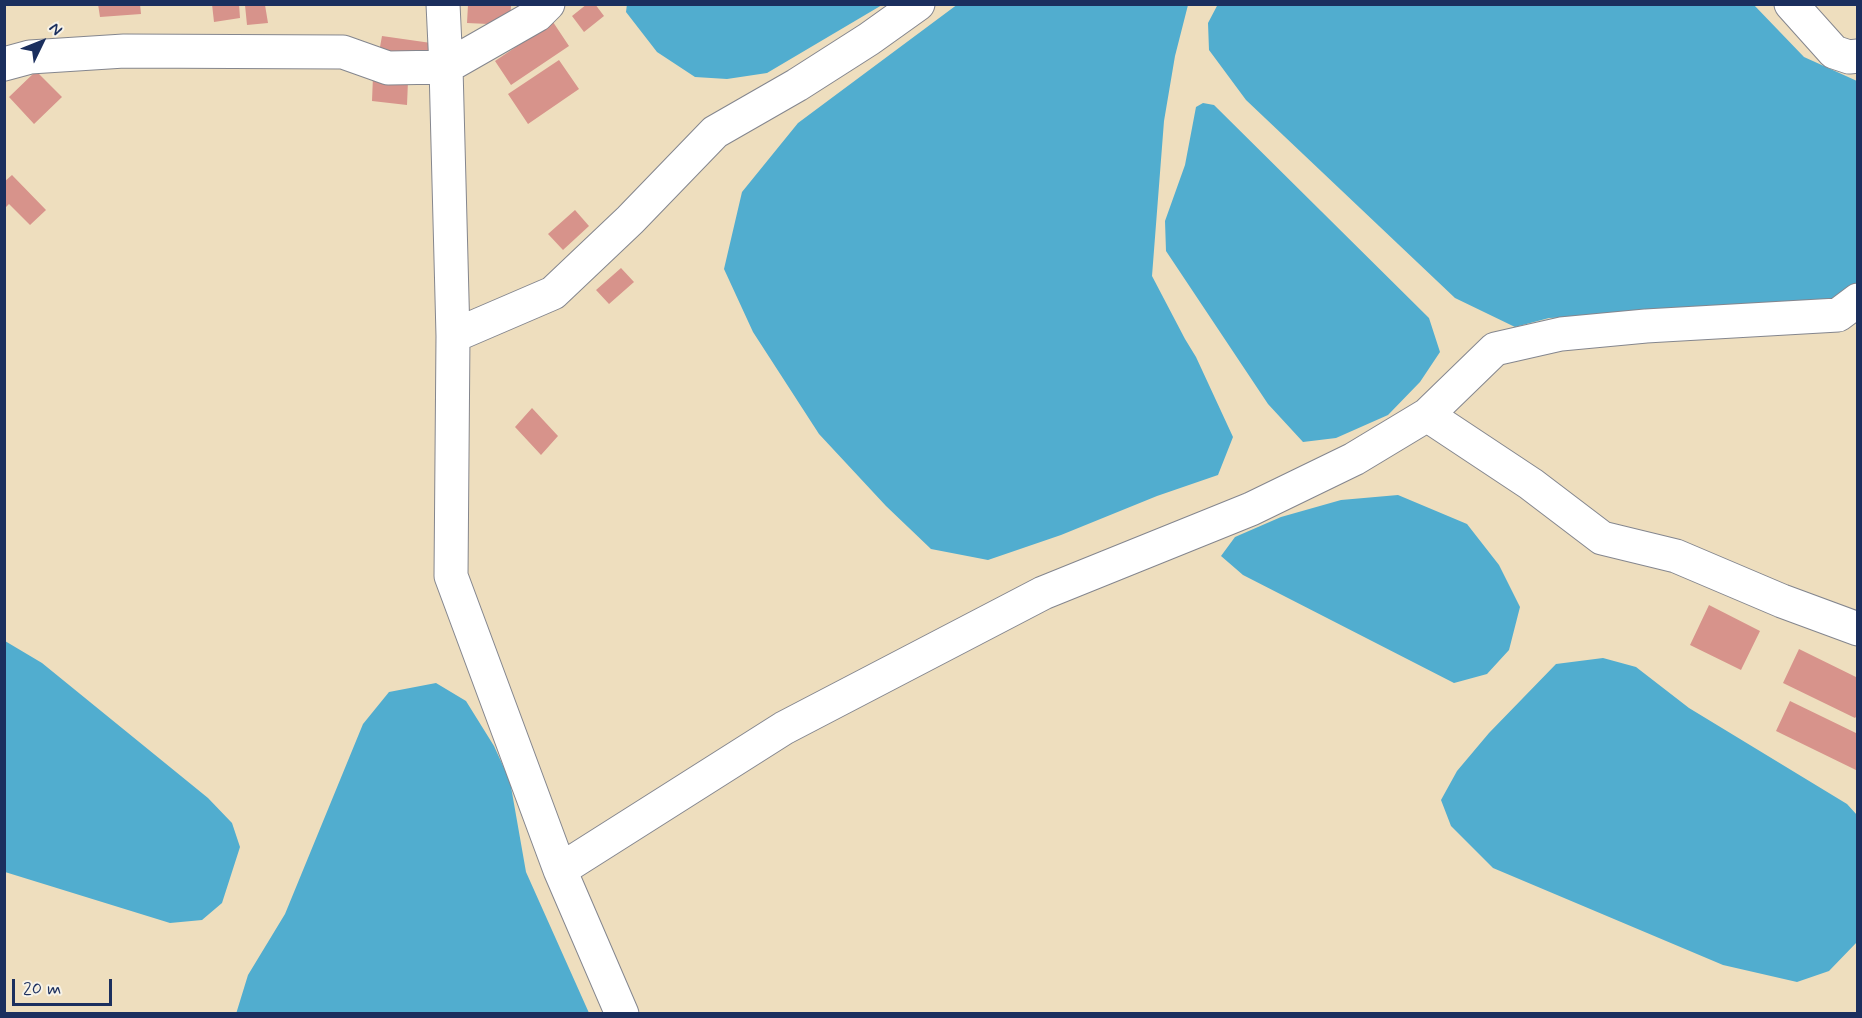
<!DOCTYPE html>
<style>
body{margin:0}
#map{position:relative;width:1862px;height:1018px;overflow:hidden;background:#eedebe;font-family:Mynerve,sans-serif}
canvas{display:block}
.frame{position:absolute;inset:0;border:6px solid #1b2f5e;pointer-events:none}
.north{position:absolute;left:12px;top:12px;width:60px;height:60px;-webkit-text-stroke:4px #f7f3e8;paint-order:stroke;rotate:47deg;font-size:16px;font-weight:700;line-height:24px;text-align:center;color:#1b2f5e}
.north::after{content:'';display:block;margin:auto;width:21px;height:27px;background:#1b2f5e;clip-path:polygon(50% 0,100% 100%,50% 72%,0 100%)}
.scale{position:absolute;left:12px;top:979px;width:100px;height:27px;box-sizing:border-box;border:3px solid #1b2f5e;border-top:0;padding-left:8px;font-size:18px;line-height:21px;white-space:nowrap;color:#1b2f5e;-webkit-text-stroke:4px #f7f3e8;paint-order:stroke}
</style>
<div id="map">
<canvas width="1862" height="1018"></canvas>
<div class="frame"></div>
<div class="north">N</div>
<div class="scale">20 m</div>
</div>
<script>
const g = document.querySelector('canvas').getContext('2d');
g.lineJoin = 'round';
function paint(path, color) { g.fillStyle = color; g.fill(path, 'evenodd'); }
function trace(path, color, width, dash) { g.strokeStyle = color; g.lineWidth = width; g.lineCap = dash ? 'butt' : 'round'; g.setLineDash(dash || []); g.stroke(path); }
paint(new Path2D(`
 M627,4H882V5L767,73L727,79L695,77L657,52L626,12Z
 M958,4L1188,5L1175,56L1164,121L1152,276L1185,339L1196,357L1233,437L1218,475L1157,496L1061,535L988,560L931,549L886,506L819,434L753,332L724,269L742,192L798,123Z
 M1218,4L1754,5L1804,57L1857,81V285L1830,303L1703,312L1549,318L1515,327L1455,298L1246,100L1209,50L1208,23Z
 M1203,103L1214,105L1429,318L1440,352L1420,382L1388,415L1336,438L1303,442L1268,404L1166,251L1165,221L1185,165L1196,107Z
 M1398,495L1467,524L1499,565L1520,607L1509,650L1487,674L1454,683L1243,575L1221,556L1235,537L1281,517L1341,500Z
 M5,641L42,663L208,798L232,823L240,847L222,903L202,920L170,923L5,872Z
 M1603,658L1636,667L1689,708L1847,804L1857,815V942L1829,971L1797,982L1723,965L1493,868L1451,826L1441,800L1457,771L1489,733L1556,664Z
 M436,683L466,701L494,746L510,781L526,872L589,1013L236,1014L248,975L285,914L363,724L389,692Z`), '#51adcf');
paint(new Path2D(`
 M98,4H140L141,14L100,17Z
 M212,4H239L240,18L214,22Z
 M587,4H595L604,16L584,32L572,16Z
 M245,5H265L268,23L247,25Z
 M468,5H511L510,25L467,23Z
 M553,22L569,46L511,85L495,61Z
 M382,36L431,43L427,65L378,58Z
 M559,60L579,89L528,124L508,94Z
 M36,71L62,97L34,124L9,97Z
 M373,76L408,81L407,105L372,101Z
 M12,175L46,210L30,225L9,204L4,209V182Z
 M575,210L589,226L563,250L548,234Z
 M621,268L634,282L609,304L596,290Z
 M532,408L558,436L541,455L515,427Z
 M1709,605L1760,631L1741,670L1690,645Z
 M1799,649L1858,678V714L1855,718L1783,683Z
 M1790,701L1858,734V771L1776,731Z`), '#d7938b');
const minor = new Path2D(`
 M443,4L446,67L453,336L451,576L560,870L622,1014
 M1791,4L1834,52L1849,57L1858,56
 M4,64L30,57L124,51L343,52L388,68L446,67L537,15L548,4
 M453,336L553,293L630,220L715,132L797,85L869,39L918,4
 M1427,415L1531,484L1602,538L1676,556L1782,601L1858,629
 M560,870L784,728L1043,593L1251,509L1354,459L1427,415L1495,349L1561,334L1646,326L1838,315L1858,300`);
trace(minor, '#84868e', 35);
trace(minor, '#fff', 33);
</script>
